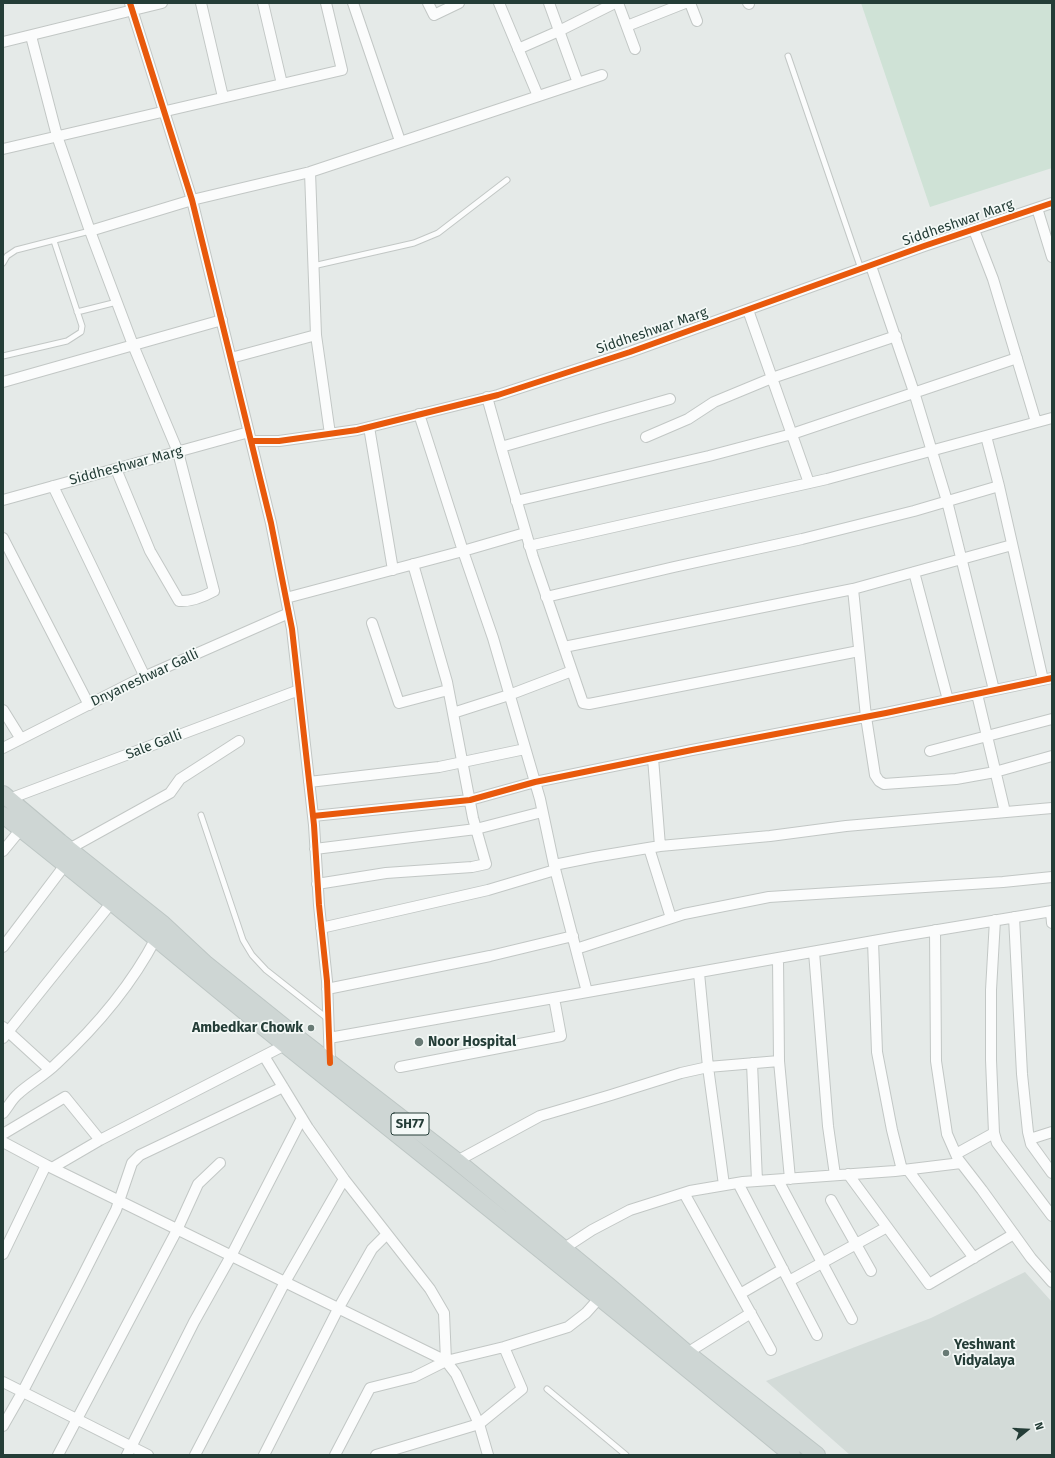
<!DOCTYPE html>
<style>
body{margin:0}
#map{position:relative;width:1055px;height:1458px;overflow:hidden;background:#e5eae8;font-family:"Fira Sans",sans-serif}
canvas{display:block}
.frame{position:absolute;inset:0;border:4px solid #243d37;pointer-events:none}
.north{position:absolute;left:1007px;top:1410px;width:40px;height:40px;-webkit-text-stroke:3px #f4f9f7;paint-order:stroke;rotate:72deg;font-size:11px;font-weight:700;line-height:16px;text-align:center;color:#243d37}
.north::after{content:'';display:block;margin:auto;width:14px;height:18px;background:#243d37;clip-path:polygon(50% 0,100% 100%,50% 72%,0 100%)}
</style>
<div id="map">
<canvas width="1055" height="1458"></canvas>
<div class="frame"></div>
<div class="north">N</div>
</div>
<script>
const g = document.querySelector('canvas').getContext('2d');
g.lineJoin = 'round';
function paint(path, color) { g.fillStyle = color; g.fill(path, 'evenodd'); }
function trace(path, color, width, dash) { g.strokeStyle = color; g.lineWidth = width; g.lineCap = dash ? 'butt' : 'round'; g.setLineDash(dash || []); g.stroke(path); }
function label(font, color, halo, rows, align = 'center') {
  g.font = font + ' "Fira Sans",sans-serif'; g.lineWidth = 3.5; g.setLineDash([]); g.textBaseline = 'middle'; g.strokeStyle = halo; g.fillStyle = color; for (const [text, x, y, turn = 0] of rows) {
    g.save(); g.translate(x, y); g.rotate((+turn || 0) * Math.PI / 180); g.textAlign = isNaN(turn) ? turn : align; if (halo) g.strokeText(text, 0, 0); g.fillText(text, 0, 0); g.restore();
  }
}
paint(new Path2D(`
 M1025,1272L1052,1302V1455H850L766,1381L931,1318Z`), '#d3dbd8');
paint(new Path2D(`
 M861,3H1052V168L930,207Z`), '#cfe2d6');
const service = new Path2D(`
 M788,56L861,269
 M3,263L7,256L16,250L90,231
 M313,266L414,243L438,233L507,180
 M77,312L117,302
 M3,356L67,341L81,332L82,326L54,241
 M201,815L243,940L252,955L266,970L328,1019
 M547,1389L626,1455`);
const minor = new Path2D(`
 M130,3L192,200L271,523L292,629L314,825L319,905L327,981L330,1063
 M201,3L223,97
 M263,3L282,84
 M353,3L400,141
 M428,3L434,15L459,3
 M499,3L538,96
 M549,3L578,83
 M618,3L635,49
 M690,3L697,21
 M748,3L749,4
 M627,26L685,3
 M31,36L57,136L90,231L133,345L178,452L214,591C203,597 191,602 179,601L150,551L116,469
 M3,42L162,3
 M518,49L559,31L615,3
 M3,149L342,70L326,3
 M1037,208L1052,257
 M974,230L993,279L1036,422
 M90,231L192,200L310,172L602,75
 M871,266L914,392L947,501L994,690
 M748,310L809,483
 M316,335L330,434
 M231,358L316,335L310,172
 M3,382L222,320
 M487,397L501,447
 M670,399L501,447L533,557L583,703L589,704L859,651
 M419,414L463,551L493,638L540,799L554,865L587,992
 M369,427L393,570
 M986,436L999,486L1043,680
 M646,437L688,419L714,402L772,378L896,336
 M251,441H279L357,430L498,395L630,352L924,246L1052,203
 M53,486L145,677
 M3,500L249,432
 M516,501L709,456L792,434L1017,358
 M3,538L89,705
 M529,546L827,479L1052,418
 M914,572L948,700
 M853,589L866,717L875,775L879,781L884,784L956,779L995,772L1052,756
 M546,597L674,567L802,539L914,511L999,486
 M286,598L463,551L525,533
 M372,623L399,703L448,690
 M564,647L853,589L1012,545
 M977,694L1005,812
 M3,710L21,739
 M453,713L509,695L572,671
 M3,748L139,679L289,613
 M930,751L1052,719
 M653,758L660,846
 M309,782L439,767L525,749
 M9,799L299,690
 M313,816L470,800L535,782L692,750L886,713L1052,678
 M649,848L671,918
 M69,849L170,793L180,779L239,741
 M315,849L476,829L542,812
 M3,851L21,829
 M554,865L594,857L660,846L770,836L846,826L1052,808
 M317,884L386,873L472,867L486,864L473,818L447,682L413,564
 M1051,911L1052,923
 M1014,917L1022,1074L1028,1132L1031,1144L1052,1173
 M995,920L991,990V1060L994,1133L997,1143L1052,1216
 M321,928L488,890L555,870
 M935,930L936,1061L947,1134L958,1159L982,1190L1031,1258L1052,1282
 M873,941L877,1052L892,1130L902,1170
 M3,947L65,865
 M576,949L684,914L769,897L1003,882L1052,877
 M814,952L828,1126L835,1175
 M778,958L779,1061L790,1179
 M699,973L708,1067L724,1185
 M327,989L490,956L573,936
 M3,1027L49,1069
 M3,1038L112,902
 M329,1038L896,937L1052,911
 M264,1056L308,1128L344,1179L430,1289L444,1313L446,1361L456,1374L479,1424L488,1455
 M752,1063L757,1181
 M400,1067L561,1036L554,998
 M3,1113C8,1107 12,1099 18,1094C30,1083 45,1075 56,1064C96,1027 131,986 156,938
 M3,1134L65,1097L100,1140
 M1030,1139L1052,1132
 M3,1142L46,1165L3,1254
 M956,1154L994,1133
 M457,1161L540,1116L611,1095L681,1073L708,1067L779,1061
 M46,1165L446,1361
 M52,1168L100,1140L285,1045
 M908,1170L974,1258
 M848,1174L929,1284L1014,1234
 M778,1180L852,1319
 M738,1183L817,1335
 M684,1193L771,1350
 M831,1200L871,1271
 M563,1249L592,1230L630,1210L690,1191L743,1182L895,1171L961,1163
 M789,1281L887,1227
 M740,1294L783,1269
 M687,1353L751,1313
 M3,1382L148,1455
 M3,1426L23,1391L79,1283L116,1210L132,1163L140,1155L283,1087
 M58,1455L177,1230L198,1184L220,1163
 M127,1455L194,1322L231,1256L302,1118
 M195,1455L285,1282L344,1179
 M264,1455L338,1309L372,1249L387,1234
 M335,1455L370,1388L414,1377L446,1361L504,1347L568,1327L586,1313L603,1294
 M376,1455L479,1424L522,1389L504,1347`);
const primary = new Path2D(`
 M3,794L60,842L163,924L206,964L298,1038L457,1161L610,1287L687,1353L817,1455
 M3,815C99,890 193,970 288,1047C456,1182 626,1317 792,1455`);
trace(service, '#c2c7c5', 7);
trace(minor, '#c2c7c5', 12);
trace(primary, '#bdc6c4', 18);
trace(service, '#fbfcfc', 5);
trace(minor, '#fbfcfc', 10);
trace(primary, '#ced6d4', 16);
trace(new Path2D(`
 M130,3L192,200L271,523L292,629L314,825L319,905L327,981L330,1063
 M251,441H279L357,430L498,395L630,352L924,246L1052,203
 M313,816L470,800L535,782L692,750L886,713L1052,678`), '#e8590c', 6);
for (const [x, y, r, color] of [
 [311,1028,4,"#687a75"],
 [419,1042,5,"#687a75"],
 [946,1353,4,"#687a75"]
]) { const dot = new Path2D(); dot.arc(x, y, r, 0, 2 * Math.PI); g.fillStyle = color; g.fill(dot); trace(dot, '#f4f9f7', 1.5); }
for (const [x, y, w] of [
 [410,1124,38]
]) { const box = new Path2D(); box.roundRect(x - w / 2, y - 11, w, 22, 3); g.fillStyle = '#f4f9f7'; g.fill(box); trace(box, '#243d37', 1); }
label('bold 13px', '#243d37', null, [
 ["SH77",410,1124]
]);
label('14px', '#243d37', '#f4f9f7', [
 ["Siddheshwar Marg",958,223,-19],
 ["Siddheshwar Marg",652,331,-19],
 ["Siddheshwar Marg",126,466,-15],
 ["Dnyaneshwar Galli",145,678,-25],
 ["Sale Galli",154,745,-21]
]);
label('bold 14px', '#243d37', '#f4f9f7', [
 ["Ambedkar Chowk",303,1028,"right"],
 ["Noor Hospital",428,1042],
 ["Yeshwant",954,1345],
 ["Vidyalaya",954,1361]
], 'left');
</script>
